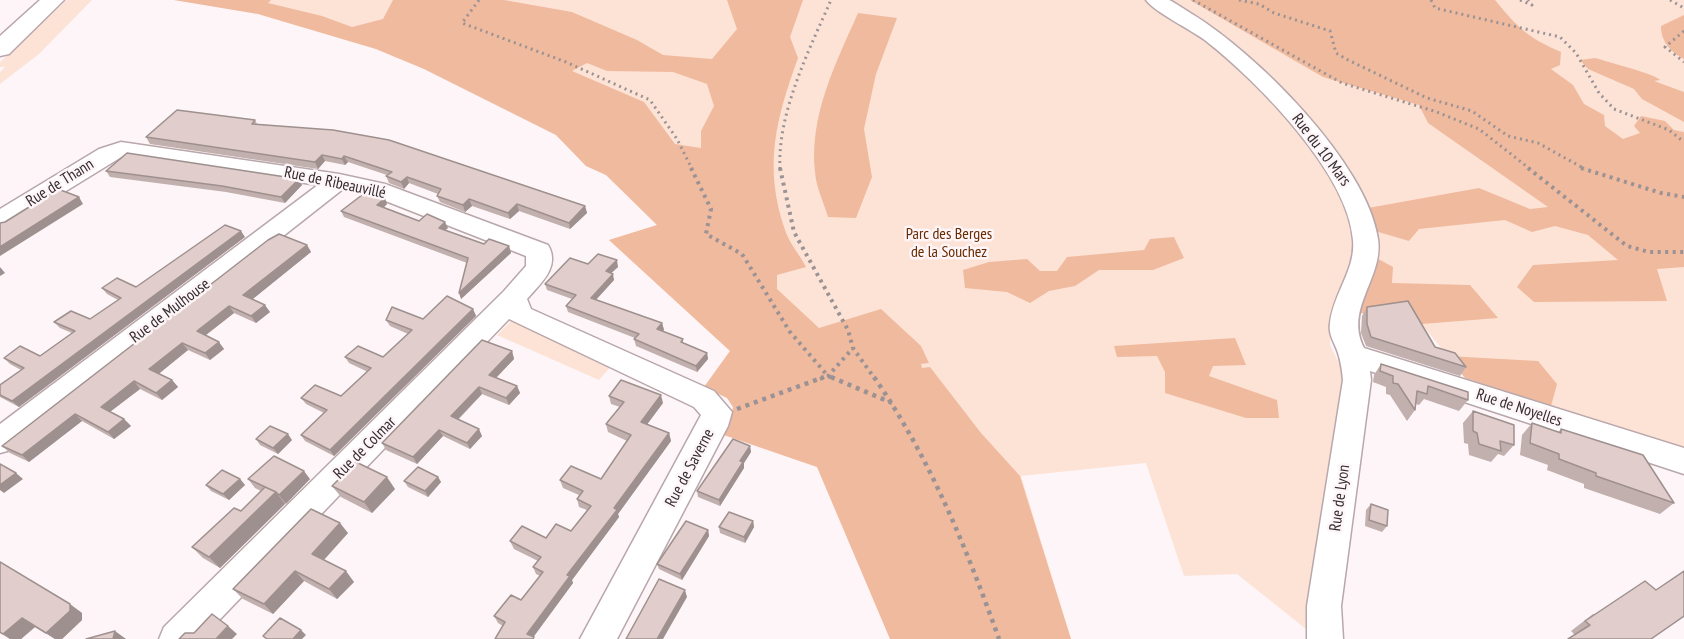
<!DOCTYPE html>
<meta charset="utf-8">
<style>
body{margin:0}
canvas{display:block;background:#fdf5f7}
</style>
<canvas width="1684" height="639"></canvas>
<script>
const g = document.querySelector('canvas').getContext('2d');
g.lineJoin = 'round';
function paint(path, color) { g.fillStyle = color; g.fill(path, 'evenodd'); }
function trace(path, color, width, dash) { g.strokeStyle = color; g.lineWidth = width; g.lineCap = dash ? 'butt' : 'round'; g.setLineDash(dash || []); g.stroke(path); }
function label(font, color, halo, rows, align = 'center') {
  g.font = font + ' "PT Sans Narrow",sans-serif'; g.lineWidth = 5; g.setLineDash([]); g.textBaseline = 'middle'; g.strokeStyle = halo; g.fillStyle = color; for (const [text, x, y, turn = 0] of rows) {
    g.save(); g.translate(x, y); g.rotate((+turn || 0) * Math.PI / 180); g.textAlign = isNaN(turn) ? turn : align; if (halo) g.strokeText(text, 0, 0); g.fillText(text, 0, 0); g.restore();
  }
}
paint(new Path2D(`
 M67,0H92L39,54L0,84V72L5,67H0V62Z
 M174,0H1684V448L1465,378L1409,308L1332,317L1330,345L1347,380L1306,629L1237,574L1184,576L1146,463L1021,476L1071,639H890L817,467L721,434L731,419L733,407L727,398L704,387L730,351L609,240L657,225L606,175L586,166L556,135L424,69L376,49L258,14Z
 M512,320L613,364L599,380L497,335Z`), '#fde3d6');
paint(new Path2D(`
 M174,0H271L268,3L322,16L352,27L383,19L393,0H504L572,12L637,40L663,55L712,59L737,29L727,0H803L790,37L798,58C776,119 763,166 785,230C789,243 800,255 806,267L777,275V289L819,328L881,309L921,346L929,363L921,364L922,368L930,367L981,433L1020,476L1071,639H890L817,467L721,434L731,419L733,407L727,398L704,387L730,351L609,240L657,225L606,175L586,166L556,135L424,69L376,49L258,14ZM587,63L607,71L673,72L707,84L714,106L701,131V148L675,144L644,102L572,71Z
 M1190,0H1495C1519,29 1527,37 1561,52L1560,65L1551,69L1573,85L1584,104L1604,115L1605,126L1623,139L1640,133L1634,126L1641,116L1665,121L1674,130L1684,132V267L1657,269L1667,301L1534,302L1517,287L1533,265L1618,260L1588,235L1555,226L1532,232L1505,220L1419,229L1409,241L1375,231L1368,208L1479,188L1530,209L1548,207L1428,123L1419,105L1323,77Z
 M858,13L897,18L876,74L864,129L872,177L856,218L828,217C824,203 816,187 815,172C809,115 836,63 858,13Z
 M1684,15V59C1671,52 1661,42 1661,26Z
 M1595,58C1608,62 1655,74 1660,80L1654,81L1684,92V122L1642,99L1634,89L1588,69L1580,60Z
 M1174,237L1184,258L1153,270H1099L1075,286L1049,291L1030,303L1007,292L965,288L963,270L989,262L1027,259L1040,271H1057L1067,257L1144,250L1150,239Z
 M1373,256L1393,267L1392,283L1470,285L1498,318L1422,324L1409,308L1356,314Z
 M1235,338L1246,365L1213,366L1209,376L1277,400L1279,418H1246L1165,393V372L1157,356L1117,357L1114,346Z
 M1447,356L1538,361L1557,384L1551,406L1465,378Z`), '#f0ba9e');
const minor = new Path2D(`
 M1146,0C1153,0 1162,0 1169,0C1176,3 1185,10 1192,14C1256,53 1367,163 1378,239C1384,278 1344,308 1364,348L1684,448V474L1370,371L1371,380L1341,606L1343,639H1307V606L1343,380C1342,371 1341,362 1338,353C1335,343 1328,335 1330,323C1333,294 1356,269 1353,240C1348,173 1257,81 1206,41C1192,30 1154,12 1146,0Z
 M121,142L339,174L385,184L548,245C561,267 540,284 527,299L531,309L714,391L732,412L728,426L617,639H580L701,415L694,407L509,319L201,639H159L164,627L504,291L526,266V256L378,198L343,189L11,450L0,453V424L318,185L123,156L9,226L0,228V209L99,149Z`);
const highway = new Path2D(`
 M40,0H64L9,54L0,56V36Z`);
trace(minor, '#b9a7ab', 3);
trace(highway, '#b9a7ab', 3);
trace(new Path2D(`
 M479,0L462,23L566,62L650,100L677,139L692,169
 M1193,0L1342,83L1437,112L1479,129L1530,169
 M1239,0L1259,4L1274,13L1330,31L1336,53L1346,59L1427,98L1472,111L1508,136L1538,143L1585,169
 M1431,0L1435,8L1560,37L1576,53L1599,93L1614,109L1669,130L1684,142
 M1520,0L1532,5L1528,0
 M1670,0L1684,8
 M1684,31L1665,47L1684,62
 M780,169C777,114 809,50 831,0`), '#9a9294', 3, [2, 4]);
trace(new Path2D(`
 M691,168L711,209L706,234L742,254L790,332L828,376L835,379
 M780,168L794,232L848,330L853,348L875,379
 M1528,168L1627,246L1649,252H1684
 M1581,168L1661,193L1684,197
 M820,379L828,376L853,348`), '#9a9294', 4, [3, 4.5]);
trace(new Path2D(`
 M831,377L892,403
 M874,377C930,458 966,547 999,639
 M737,409L824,377`), '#9a9294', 4.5, [4, 5]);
paint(minor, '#fff');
paint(highway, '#fff');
paint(new Path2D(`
 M255,120L257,124L585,206L587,213L570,229L519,211L510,219L472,206L465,212L440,202L437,196L438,194L409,183L404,189L389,183L386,176L387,175L348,162L345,165L325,161L318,169L150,144L146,137Z
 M106,171L299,179L302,185L285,203L226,192L110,177Z
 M387,204L384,207L419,221L448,228L445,230L484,244L509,246L511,253L461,299L467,263L344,217L341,211Z
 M245,237L19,407L0,397V385L21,370L10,364L4,358L40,356L72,333L60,328L54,322L90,319L118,300L107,294L102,288L136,287Z
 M307,245L311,252L252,299L270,312L256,323L234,313L206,335L224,349L210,360L188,350L158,374L172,380L178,387L162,400L140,389L110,412L124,419L131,426L114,439L82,421L29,462L10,453L2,446Z
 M588,264L618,267L611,273L614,280L596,300L662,323L664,330L662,332L683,339V343L707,353L708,359L697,372L636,346L634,339L635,338L568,312L566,306L572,299L547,290L545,284Z
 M1367,307L1435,347L1466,367L1460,376L1366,346L1361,333L1362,316Z
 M473,309L476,316L334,456L305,441L301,435L324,413L306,404L301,398L341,396L368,372L349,363L345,357H383L408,334L390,326L386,320L423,319Z
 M512,351L514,359L496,378L517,386L520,393L509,405L482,394L458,420L482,436L470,449L443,436L417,464L386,450L382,443Z
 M1381,364L1468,400L1459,411L1424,399L1419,405L1416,404L1415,410L1407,421L1390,395L1386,394V387L1373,382L1374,375Z
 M609,396L663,403L647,424L669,433L671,441L618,514L619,517L572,580L573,583L533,637L503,626L498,623L494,616L521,600L540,576L536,574L533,567L538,561L514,549L510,541L546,538L571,531L587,510L579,507L577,499L579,495L563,488L560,480L601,479L627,441L608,432L606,424L620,407L611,404Z
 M1473,411L1514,445L1504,456L1498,454L1491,462L1469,455L1468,444L1464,443L1463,423Z
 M1532,423L1558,432L1561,429L1674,503L1660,514L1584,488V484L1547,470L1548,465L1520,455L1522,435Z
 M256,439L292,440L278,454L260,445Z
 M750,446L751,452L744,463V468L720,506L698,497L697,491Z
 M438,477L441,482L428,497L408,487L404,481Z
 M240,479L245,485L229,500L211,491L206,485Z
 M248,479H310L220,568L203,558L192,547L241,511L261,491L255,488Z
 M332,486L395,489L372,513L341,497Z
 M1371,504L1387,526L1382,532L1365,526L1366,510Z
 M753,521L754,527L745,543L720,533L719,527Z
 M708,530L709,536L682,580L659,569L657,564Z
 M348,533L324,560L354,582L337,599L304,581L273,614L243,599L233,589Z
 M0,562L82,613V620L62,639H55L35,627L21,639H10L0,633Z
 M1593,614L1684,616L1575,635L1571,631Z`), '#c2b0af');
paint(new Path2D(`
 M322,155L325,161L318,169L315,162Z
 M344,156L348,162L345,165L342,159Z
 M407,177L409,183L404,189L401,182Z
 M299,179L302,185L285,203L281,197Z
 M79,197L83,204L0,256V247Z
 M385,198L387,204L380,211L377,205Z
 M469,199L472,206L465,212L463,205Z
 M517,204L519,211L510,219L508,213Z
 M585,206L587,213L570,229L569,223Z
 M445,222L448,228L441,234L439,228Z
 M241,231L245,237L19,407L12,401Z
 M307,245L311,252L248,303L243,295Z
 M509,246L511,253L461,299L459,293Z
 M617,260L618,267L607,277L606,271Z
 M0,267L5,273L0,276Z
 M613,274L614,280L592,304L591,298Z
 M265,305L270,312L256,323L251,316Z
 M229,306L234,313L202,338L197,331Z
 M473,309L476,316L334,456L330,450Z
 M662,323L664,330L658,336L657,329Z
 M219,342L224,349L210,360L205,353Z
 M182,343L188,350L155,377L149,369Z
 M512,351L514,359L492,382L489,375Z
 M707,353L708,359L697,372L696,366Z
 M172,380L178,387L162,400L156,393Z
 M134,381L140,389L107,414L101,407Z
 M517,386L520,393L509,405L506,398Z
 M479,387L482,394L454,423L451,416Z
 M661,395L663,403L643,430L641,422Z
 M75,414L82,421L29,462L22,455Z
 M124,419L131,426L114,439L108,432Z
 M479,429L482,436L470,449L467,443Z
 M439,430L443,436L417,464L413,457Z
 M669,433L671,441L618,514L619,517L572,580L573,583L532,639L527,634L567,575L614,508Z
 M288,434L292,440L278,454L273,448Z
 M750,446L751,452L744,463V468L720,506L719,500L740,461Z
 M304,471L310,479L286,504L279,495Z
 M16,473L23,479L4,493L0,490V485Z
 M387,477L395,489L372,513L364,502Z
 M438,477L441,482L428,497L425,491Z
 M240,479L245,485L229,500L223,494Z
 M276,492L285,504L220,568L209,557Z
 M753,521L754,527L745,543L744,537Z
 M340,523L348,533L320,564L312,554Z
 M708,530L709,536L682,580L680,574Z
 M295,571L304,581L273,614L264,604Z
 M346,571L354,582L337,599L329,589Z
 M685,590L687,597L663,639H657Z
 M70,604L82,613V620L62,639H55L46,633Z
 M22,618L35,627L21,639H10L3,634Z
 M228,626L237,634L232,639H216Z
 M301,630L306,635L302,639H293Z
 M115,631L126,639H113Z`), '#9e908e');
const building = new Path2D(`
 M177,110L255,120L252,124L333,130L389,140L585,206L569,223L517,204L508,213L469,199L463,205L437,196L441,189L407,177L401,182L386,176L392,172L344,156L342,159L322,155L315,162L146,137Z
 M127,153L299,179L281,197L222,186L106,171Z
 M58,189L79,197L0,247V223L5,222Z
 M366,192L385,198L377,205L419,221L427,214L445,222L439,228L484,244L489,239L509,246L459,293L468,258L341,211Z
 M225,225L241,231L12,401L0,395V385L24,368L4,358L20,346L40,356L75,331L54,322L71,311L90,319L121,298L102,288L117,278L136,287Z
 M279,234L307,245L243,295L265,305L251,316L229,306L197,331L219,342L205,353L182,343L149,369L172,380L156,393L134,381L101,407L124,419L108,432L75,414L22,455L2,446L268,240Z
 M598,254L617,260L606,271L613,274L591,298L662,323L657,329L683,339L681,342L707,353L696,366L634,339L639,334L566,306L576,295L545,284L570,258L588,264Z
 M447,296L473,309L330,450L301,435L327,410L301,398L315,385L341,396L371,368L345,357L358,346L383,357L412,330L386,320L392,307L423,319Z
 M1408,301L1435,347L1455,353L1466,367L1371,337L1367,324V307Z
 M482,340L512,351L489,375L517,386L506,398L479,387L451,416L479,429L467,443L439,430L413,457L382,443Z
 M1381,364L1468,392V400L1428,386L1427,394L1417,391L1415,410L1398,384L1393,383V376L1380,371Z
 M621,380L661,395L641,422L669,433L614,508L617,510L567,575L570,576L527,634L534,637L533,639H495L505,622L494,616L511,595L521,600L543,572L533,567L541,557L510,541L522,526L546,538L556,524L571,531L591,506L577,499L583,491L560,480L571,466L601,479L631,435L606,424L624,402L609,396Z
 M1473,411L1514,425V445L1500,441L1501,451L1479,444L1477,433L1473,431Z
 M1532,423L1561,433V429L1643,455L1674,503L1596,476V473L1559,459V454L1530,443Z
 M270,426L288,434L273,448L256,439Z
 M733,439L750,446L740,461L743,462L719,500L697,491Z
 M274,456L304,471L279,495L276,492L248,479Z
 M356,462L387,477L364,502L332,486Z
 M0,464L16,473L0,485Z
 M418,467L438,477L425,491L404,481Z
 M222,470L240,479L223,494L206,485Z
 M265,487L276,492L209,557L192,547L234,508L241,511Z
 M1371,504L1388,510L1387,526L1369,520Z
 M311,509L340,523L312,554L346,571L329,589L295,571L264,604L233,589Z
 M729,512L753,521L744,537L719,527Z
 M686,521L708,530L680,574L657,564Z
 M0,562L70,604V611L46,633L22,618L3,634L0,632Z
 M1684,571V616L1651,639H1568L1590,625L1585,621L1645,581L1656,590Z
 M659,579L685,590L657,639H626Z
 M212,614L228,626L216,639H179L185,633H194Z
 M280,618L301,630L293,639H267L263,636Z
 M115,631L113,639H86Z`);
paint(building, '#e1cdcb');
trace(building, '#9e908e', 1.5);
label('16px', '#332c2e', '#fdf5f7', [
 ["Rue du 10 Mars",1321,150,53],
 ["Rue de Thann",60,183,-32],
 ["Rue de Ribeauvillé",335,183,12],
 ["Rue de Mulhouse",170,311,-37],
 ["Rue de Noyelles",1519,408,18],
 ["Rue de Colmar",365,448,-45],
 ["Rue de Saverne",690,468,-62],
 ["Rue de Lyon",1340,498,-82]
]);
label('16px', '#692a00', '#fdf5f7', [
 ["Parc des Berges",949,234],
 ["de la Souchez",949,252]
]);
</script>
